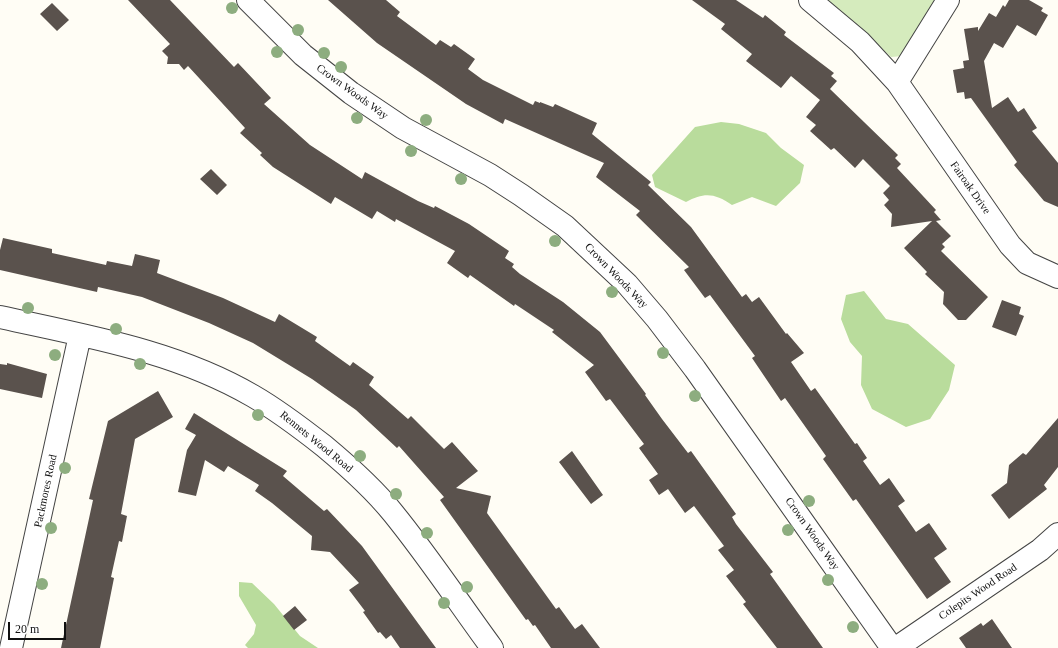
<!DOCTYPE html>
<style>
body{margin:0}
#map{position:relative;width:1058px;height:648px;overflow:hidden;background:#fffdf5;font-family:"Times New Roman",serif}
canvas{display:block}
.scale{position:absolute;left:8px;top:622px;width:58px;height:18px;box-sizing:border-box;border:2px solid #111;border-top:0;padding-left:5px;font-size:12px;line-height:14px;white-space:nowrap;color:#111;-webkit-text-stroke:3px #fff;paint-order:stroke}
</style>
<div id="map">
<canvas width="1058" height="648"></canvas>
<div class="scale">20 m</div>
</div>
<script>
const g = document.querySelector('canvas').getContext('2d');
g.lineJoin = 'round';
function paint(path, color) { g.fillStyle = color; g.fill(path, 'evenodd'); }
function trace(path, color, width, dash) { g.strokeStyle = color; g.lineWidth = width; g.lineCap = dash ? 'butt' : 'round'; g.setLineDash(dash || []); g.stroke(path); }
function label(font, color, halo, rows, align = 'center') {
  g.font = font + ' "Times New Roman",serif'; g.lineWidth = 4; g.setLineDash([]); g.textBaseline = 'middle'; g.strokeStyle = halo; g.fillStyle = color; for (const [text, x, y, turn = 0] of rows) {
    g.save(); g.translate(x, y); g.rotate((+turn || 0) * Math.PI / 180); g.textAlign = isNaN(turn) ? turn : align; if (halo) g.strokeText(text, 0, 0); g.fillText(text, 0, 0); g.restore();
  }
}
paint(new Path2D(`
 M828,0H936L903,56L891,57Z`), '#d5ebbd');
paint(new Path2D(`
 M721,122L739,124L766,133L781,148L804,165L800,183L776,206L752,197L732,205C715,193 704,192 686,202L655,187L652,175L695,127Z
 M864,291L886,319L908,324L955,365L949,390L930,419L906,427L872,409L861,385L862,356L850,342L841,319L846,295Z
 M239,582L252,583L274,604L300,636L318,648H248L245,645L254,634L256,625L239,596Z`), '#b9dc9c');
paint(new Path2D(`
 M128,0H170L234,67L238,63L271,98L264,104L310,145L362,179L365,172L418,201L434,208L435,206L469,224L509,251L505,258L514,264L512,267L520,274L563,302L600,332L646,394L645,395L662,419L688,453L691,451L736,514L732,517L736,524L773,572L770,574L823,648H777L743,604L746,602L726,576L734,570L718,550L724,546L694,506L685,513L668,489L659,495L649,480L658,474L639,448L644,444L610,399L606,401L585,372L594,365L552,332L554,330L515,304L514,306L470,275L468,278L447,263L455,251L396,219L395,222L377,211L372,219L335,197L331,204L273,167L260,155L262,153L240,133L245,128L188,66L184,70L179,64H167L168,57L162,51L170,44Z
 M328,0H386L400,12L397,16L436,45L440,40L451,47L454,44L475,59L468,69L483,80L533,105L535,101L540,103V102L553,107L555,104L597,123L592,134L651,182L648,185L691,227L742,297L746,294L752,302L759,297L786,334L787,333L804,353L791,362L811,391L815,388L855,444L857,443L867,458L863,461L880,485L889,478L905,501L898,506L916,532L929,523L947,549L934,558L951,582L927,599L856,499L853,501L823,459L826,456L785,398L781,401L752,358L755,356L710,295L705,298L684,270L689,267L636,215L640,211L596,177L604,163L505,119L503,124L466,104L377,43Z
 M692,0H736L763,18L765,15L786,32L784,35L834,73L831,76L837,81L830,89L898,155L895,158L901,164L897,168L936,210L934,212L941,220L936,221L951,236L942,244L945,247L941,251L988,297L966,320H958L943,304L944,292L925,274L927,272L904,248L932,221L891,227L892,214L884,205L889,200L883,193L890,186L863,159L855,168L834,148L831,150L810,131L816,125L806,117L820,100L791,76L781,88L746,61L752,54L721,29L725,24Z
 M1009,0H1029L1043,8L1041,11L1048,15L1036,36L1017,25L1003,48L994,43L984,61L992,108L1008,97L1018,112L1024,108L1037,128L1032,131L1058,163V207L1044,201L1014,165L1017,162L971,98L965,99L964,92L957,93L953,70L964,68L963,61L969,60L964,29L978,27V31L989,13L996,17L1003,5L1005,7Z
 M52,3L69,20L57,31L40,14Z
 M211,169L227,185L217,195L200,179Z
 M3,238L52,249V253L106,265L107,261L132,266L135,254L160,260L157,273L223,298L275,322L279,314L317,337L315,341L350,366L353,362L374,377L369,385L408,419L411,416L444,449L452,442L478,471L456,488L491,496L487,513L556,609L559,607L575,629L582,624L600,648H551L535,625L533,626L528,619L526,620L440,500L444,497L399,446L397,448L356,410L312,379L253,343L209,323L142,297L98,287L97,292L0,270V250Z
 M1002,300L1021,307L1019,314L1024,316L1016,336L992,327Z
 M7,363L47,374L42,398L0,389V364L7,365Z
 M158,391L173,417L135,439L121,514L127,516L122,542L119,541L111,577L114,578L100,648H61L93,500L89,499L108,421Z
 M194,413L287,471L283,476L324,511L327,509L362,546L436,648H400L391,635L386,639L380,632L378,633L363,612L365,611L349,590L359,583L330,552L311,550L312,536L272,503L255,491L259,485L228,466L224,472L205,460L196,496L178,492L187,450L196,435L185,429Z
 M1058,418V467L1044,485L1047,489L1009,519L991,495L1007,483L1009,465L1023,453L1026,455Z
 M572,451L603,495L591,504L559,462Z
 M295,606L307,620L294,630L283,616Z
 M992,619L1012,648H966L959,638L981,623L983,626Z`), '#5a524d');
const minor = new Path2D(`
 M248,0L303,55L351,93L403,128L490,175L521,195L565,226L627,284L657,319L695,369L892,648
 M810,0L860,42L897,82L1010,245L1027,263L1058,277
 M897,82L948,0
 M0,317C86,336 176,351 253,396C279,411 301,428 324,446C348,466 373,488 393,513C428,556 459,603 492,648
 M11,648L80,335
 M896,648L1040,550L1058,534`);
trace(minor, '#444', 24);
trace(minor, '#fff', 22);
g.fillStyle = '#8dad7f';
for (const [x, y] of [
 [232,8],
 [298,30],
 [277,52],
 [324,53],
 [341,67],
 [357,118],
 [426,120],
 [411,151],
 [461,179],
 [555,241],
 [612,292],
 [28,308],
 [116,329],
 [663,353],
 [55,355],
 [140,364],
 [695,396],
 [258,415],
 [360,456],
 [65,468],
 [396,494],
 [809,501],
 [51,528],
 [788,530],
 [427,533],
 [828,580],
 [42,584],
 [467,587],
 [444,603],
 [853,627]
]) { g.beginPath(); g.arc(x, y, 6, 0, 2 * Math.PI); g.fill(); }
label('11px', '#111', '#fff', [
 ["Crown Woods Way",352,92,36],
 ["Fairoak Drive",970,188,55],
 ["Crown Woods Way",616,276,46],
 ["Rennets Wood Road",316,442,39],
 ["Packmores Road",46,491,-78],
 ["Crown Woods Way",812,534,55],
 ["Colepits Wood Road",978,592,-34]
]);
</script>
